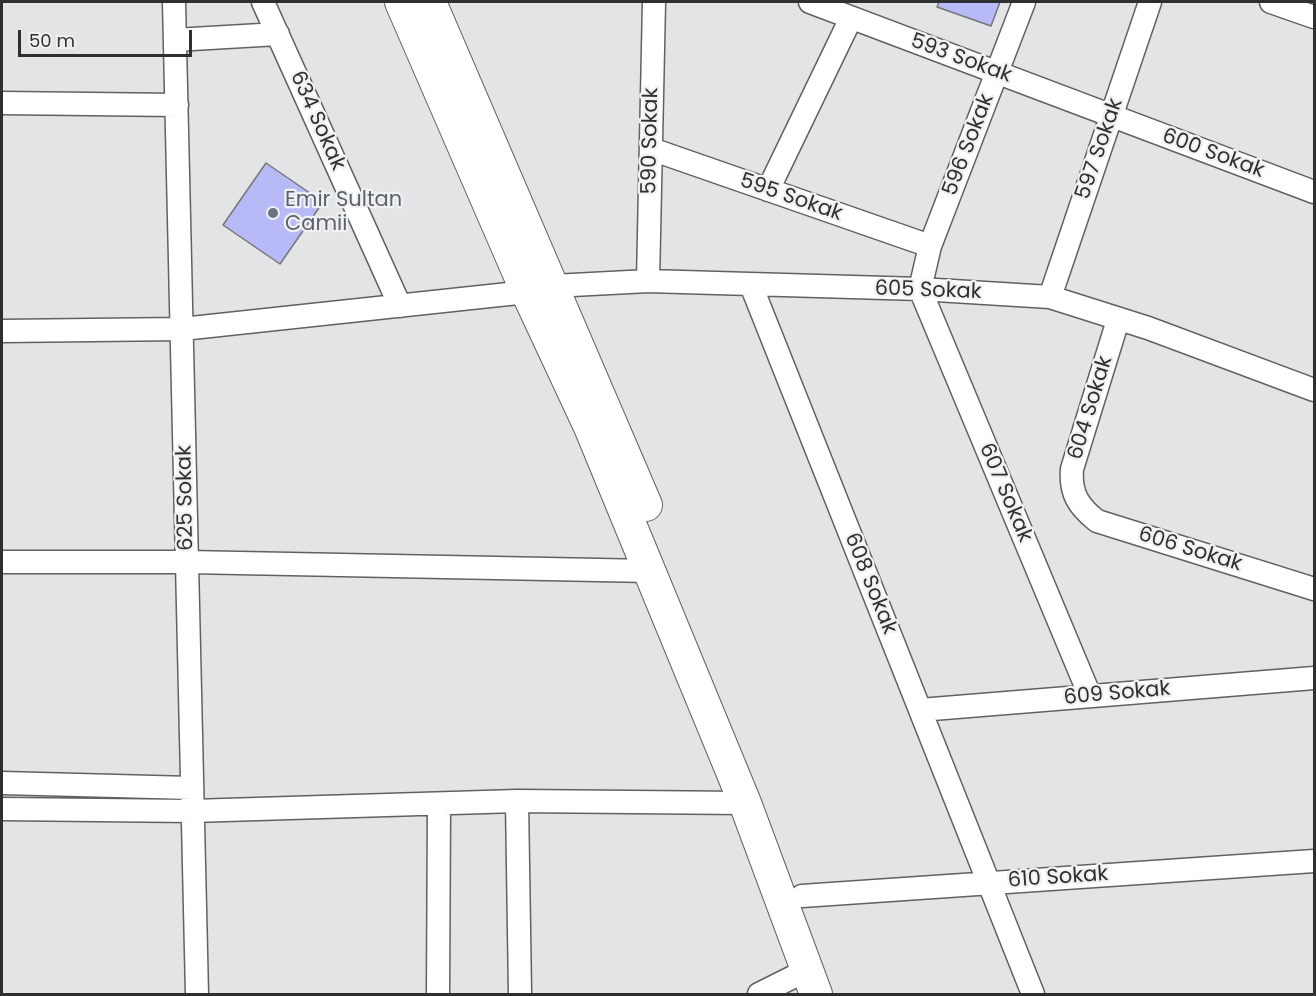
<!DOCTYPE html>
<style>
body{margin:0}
#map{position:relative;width:1316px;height:996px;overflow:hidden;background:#e3e4e5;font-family:Poppins,sans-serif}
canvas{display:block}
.frame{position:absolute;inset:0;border:3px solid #2f2f30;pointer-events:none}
.scale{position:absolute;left:18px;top:30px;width:174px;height:27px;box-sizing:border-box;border:3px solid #2f2f30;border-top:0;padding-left:8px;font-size:18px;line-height:21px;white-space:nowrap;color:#2f2f30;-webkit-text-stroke:4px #f0f1f3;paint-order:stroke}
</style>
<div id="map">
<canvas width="1316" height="996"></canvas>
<div class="frame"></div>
<div class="scale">50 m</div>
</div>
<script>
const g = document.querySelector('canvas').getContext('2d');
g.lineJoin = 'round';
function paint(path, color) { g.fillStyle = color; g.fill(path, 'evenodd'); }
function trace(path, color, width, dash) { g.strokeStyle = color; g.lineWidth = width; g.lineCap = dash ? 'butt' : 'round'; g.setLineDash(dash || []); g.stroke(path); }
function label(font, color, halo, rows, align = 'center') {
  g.font = font + ' Poppins,sans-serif'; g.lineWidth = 4.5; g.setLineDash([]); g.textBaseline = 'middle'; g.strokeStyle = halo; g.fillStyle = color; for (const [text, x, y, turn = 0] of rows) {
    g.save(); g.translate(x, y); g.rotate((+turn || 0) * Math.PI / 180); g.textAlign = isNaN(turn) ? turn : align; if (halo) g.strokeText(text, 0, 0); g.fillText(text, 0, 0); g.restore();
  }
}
const building = new Path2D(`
 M939,2H1000L991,26L937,7Z
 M266,163L323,202L280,264L223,225Z`);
paint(building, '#b7baf6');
trace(building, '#767678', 1.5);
const street = new Path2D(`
 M174,2L197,994
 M263,2L400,306
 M810,2L1314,192
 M1024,2L930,246L920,289L1090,696
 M1271,2L1314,17
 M175,40L278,34
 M2,103L177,105
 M651,149L930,246
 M768,190L851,18
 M648,281L654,2
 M751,285L1033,994
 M1050,297L1150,2
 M1118,320L1072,469C1070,493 1078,506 1097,521L1314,589
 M2,331L182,329L527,292L553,286L648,281L920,289L1050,297L1148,328L1314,390
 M2,562H187L650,571
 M920,710L1314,678
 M2,783L191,788
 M517,801L520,994
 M2,809L192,811L517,801L745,803
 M802,896L1314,861
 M438,994L439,804
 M759,994L807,970`);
const secondary = new Path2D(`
 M401,2L527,292L590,427L745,803L816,994
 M430,2L646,505`);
trace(street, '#606162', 25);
trace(secondary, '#606162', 34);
trace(street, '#fff', 22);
trace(secondary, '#fff', 32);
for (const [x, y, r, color] of [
 [273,213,6,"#6b7280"]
]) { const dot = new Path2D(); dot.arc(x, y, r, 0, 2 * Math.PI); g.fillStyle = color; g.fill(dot); trace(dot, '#f0f1f3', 2); }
label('21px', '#2f2f30', '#f0f1f3', [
 ["593 Sokak",961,59,20],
 ["634 Sokak",317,121,66],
 ["590 Sokak",651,141,-89],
 ["596 Sokak",969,145,-69],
 ["597 Sokak",1100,149,-71],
 ["600 Sokak",1213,154,20],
 ["595 Sokak",791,198,19],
 ["605 Sokak",928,291,2],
 ["604 Sokak",1091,408,-73],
 ["607 Sokak",1005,493,67],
 ["625 Sokak",186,498,-91],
 ["606 Sokak",1190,550,17],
 ["608 Sokak",870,584,68],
 ["609 Sokak",1117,694,-5],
 ["610 Sokak",1058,878,-4]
]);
label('21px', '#5b616d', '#f0f1f3', [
 ["Emir Sultan",285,201],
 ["Camii",285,225]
], 'left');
</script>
